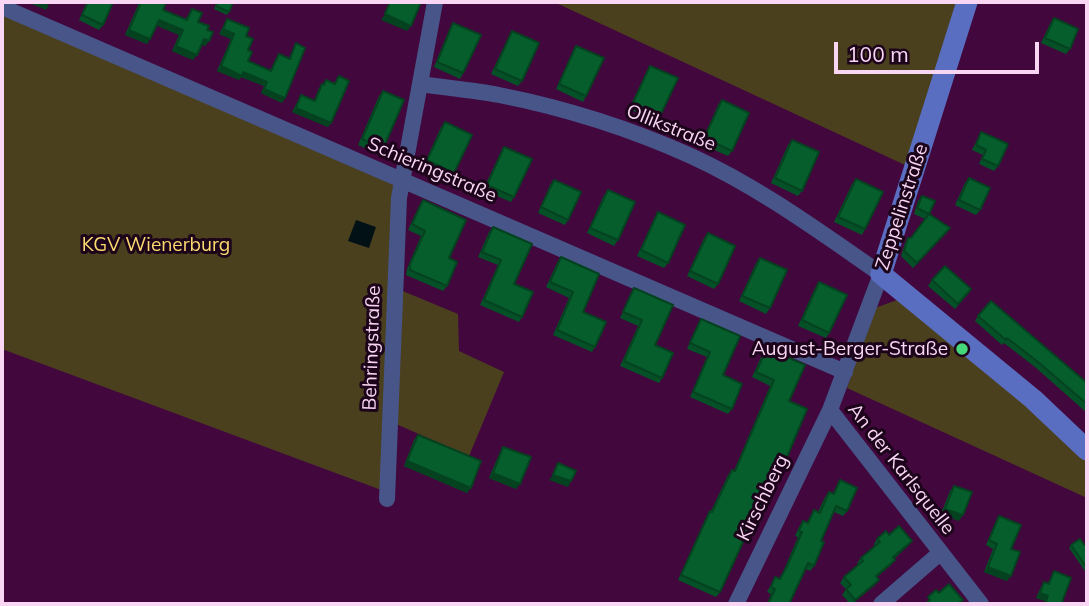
<!DOCTYPE html>
<meta charset="utf-8">
<style>
body{margin:0}
#map{position:relative;width:1089px;height:606px;overflow:hidden;background:#42073d;font-family:Mulish,sans-serif}
canvas{display:block}
.frame{position:absolute;inset:0;border:4px solid #f9d6f3;pointer-events:none}
.scale{position:absolute;left:834px;top:42px;width:205px;height:32px;box-sizing:border-box;border:4px solid #f9d6f3;border-top:0;padding-left:9px;font-size:21px;line-height:24px;white-space:nowrap;color:#f9d6f3;-webkit-text-stroke:5px #1c051a;paint-order:stroke}
</style>
<div id="map">
<canvas width="1089" height="606"></canvas>
<div class="frame"></div>
<div class="scale">100 m</div>
</div>
<script>
const g = document.querySelector('canvas').getContext('2d');
g.lineJoin = 'round';
function paint(path, color) { g.fillStyle = color; g.fill(path, 'evenodd'); }
function trace(path, color, width, dash) { g.strokeStyle = color; g.lineWidth = width; g.lineCap = dash ? 'butt' : 'round'; g.setLineDash(dash || []); g.stroke(path); }
function label(font, color, halo, rows, align = 'center') {
  g.font = font + ' Mulish,sans-serif'; g.lineWidth = 6; g.setLineDash([]); g.textBaseline = 'middle'; g.strokeStyle = halo; g.fillStyle = color; for (const [text, x, y, turn = 0] of rows) {
    g.save(); g.translate(x, y); g.rotate((+turn || 0) * Math.PI / 180); g.textAlign = isNaN(turn) ? turn : align; if (halo) g.strokeText(text, 0, 0); g.fillText(text, 0, 0); g.restore();
  }
}
paint(new Path2D(`
 M554,2H958L905,165Z
 M2,12L394,185L393,287L458,314L459,351L504,372L469,456L387,420L384,491L2,349Z
 M897,300L1052,426L1087,462V498L847,388L875,308Z`), '#4b401e');
paint(new Path2D(`
 M356,220L376,227L369,248L348,241Z`), '#011115');
trace(new Path2D(`
 M2,7L845,372
 M420,84C447,88 473,90 499,95C565,108 631,129 691,156C759,187 820,232 881,274L830,410L736,604
 M830,410L981,604
 M387,499L399,198L435,2
 M881,604L940,553`), '#475589', 16);
trace(new Path2D(`
 M967,2L881,274L1033,399L1087,450`), '#5a6ec1', 21);
paint(new Path2D(`
 M87,2H113L103,25L99,30L79,20Z
 M135,2H166L163,10L185,20L192,9L198,22L207,30L209,41L205,46L201,44L193,60L172,51L179,35L156,25L150,39L147,44L125,35L139,3Z
 M217,2H233L227,15L214,9Z
 M1054,18L1070,49L1066,54L1041,43L1050,24Z
 M227,19L246,36L248,50V61L270,71L279,54L289,58L296,43L285,98L282,103L261,93L264,86L241,77L239,80L217,71L231,39L219,34Z
 M453,23L463,73L460,79L434,67L450,28Z
 M512,31L522,81L518,86L491,74L509,36Z
 M576,46L586,96L583,102L556,89L573,51Z
 M650,66L660,116L657,121L629,109L647,71Z
 M339,76L331,123L328,127L292,112L301,95L314,101L319,88L326,80L335,84Z
 M383,91V149L380,155L358,145L379,96Z
 M722,100L732,151L728,156L701,144L718,105Z
 M445,122L454,173L451,178L424,165L441,127Z
 M981,132L998,166L994,171L979,164L983,155L972,150Z
 M792,140L802,191L798,196L771,183L788,145Z
 M504,147L514,197L511,202L483,190L501,152Z
 M969,178L980,210L976,215L955,205L965,183Z
 M856,179L865,229L862,235L834,222L852,184Z
 M554,180L568,220L565,225L538,213L550,185Z
 M608,190L618,240L614,246L587,233L604,195Z
 M922,196L929,214L946,233L913,268L901,256L905,243L908,238H911L925,219L914,214L918,201Z
 M423,200L449,258L447,286L443,291L406,275L407,269L421,236L408,230L419,206Z
 M658,212L668,263L664,268L637,256L655,217Z
 M493,227L514,284L522,317L519,322L480,305L498,265L478,257L489,232Z
 M708,233L718,284L714,289L687,276L704,238Z
 M561,257L583,312L595,347L592,352L553,335L569,298L546,287L557,263Z
 M760,258L770,308L766,314L739,301L756,263Z
 M932,280L968,294L955,309L928,286Z
 M819,282L829,333L826,338L798,326L815,288Z
 M634,288L655,345L662,378L659,383L620,366L638,326L620,318L631,293Z
 M978,316L1087,383V413L1035,367L1004,343L1002,345L975,321Z
 M701,319L723,375L732,409L728,414L690,397L707,357L687,349L698,324Z
 M767,348L789,401L756,522L752,527L750,526L720,592L716,597L678,580L707,516L711,511L728,475L732,470L734,471L770,386L752,377L763,353Z
 M418,435L467,493L404,466L414,440Z
 M503,447L516,489L489,478L500,452Z
 M840,480L847,511L843,516L834,512L821,541L814,566L810,571L806,569L789,604H767L771,594L767,592L775,577L779,579L783,572L798,537L795,536L799,527L803,521L807,523L814,510L818,512L825,497L829,492L833,493Z
 M954,486L959,521L941,514L950,491Z
 M999,516L1011,549L1007,581L984,572L993,549L986,545L996,521Z
 M889,535L908,546L894,559L891,565L877,577L879,580L875,585L852,604H844L848,601L842,595L846,589L840,583L844,577L859,565L857,563L861,558L875,546L874,544L877,539Z
 M1087,543V574L1069,548L1071,545H1084Z
 M1054,571L1062,602L1069,604H1044L1045,601L1036,598L1041,587L1044,582L1048,583Z`), '#055127');
paint(new Path2D(`
 M27,2H42L49,5L46,10Z
 M385,14L411,26L407,31L381,20Z
 M159,20L183,30L179,35L155,25Z
 M223,29L234,34L231,39L219,34Z
 M129,30L150,39L147,44L125,35Z
 M204,39L209,41L205,46L200,44Z
 M176,46L197,55L193,60L172,51Z
 M221,66L243,72L267,82L264,86L241,77L239,80L217,71Z
 M264,89L285,98L282,103L261,93Z
 M296,108L331,123L328,127L292,112Z
 M950,228L946,233L913,268L917,263Z
 M407,461L471,488L467,493L404,466Z
 M493,473L520,484L516,489L489,478Z
 M553,475L571,481L568,487L549,480Z
 M945,509L963,515L959,521L941,514Z
 M912,541L908,546L889,563L893,557Z
 M895,560L891,565L872,581L876,576Z
 M988,567L1011,576L1007,581L984,572Z
 M879,580L875,585L852,604L855,600Z
 M1040,593L1048,596L1045,601L1036,598Z`), '#044220');
const building = new Path2D(`
 M88,2H113L103,25L82,15Z
 M141,2H166L163,10L187,20L192,9L202,13L198,22L209,26L207,30L213,32L209,41L204,39L197,55L176,46L183,30L159,20L150,39L129,30Z
 M218,2H233L229,12L216,6Z
 M390,2H421L411,26L385,14Z
 M1054,18L1078,29L1070,49L1045,38Z
 M227,19L249,28L246,36L253,39L248,50L252,52L248,61L271,71L279,54L290,59L296,43L305,48L285,98L264,89L267,82L243,72L242,76L221,66L234,34L223,29Z
 M453,23L481,35L463,73L437,62Z
 M512,31L539,43L522,81L495,69Z
 M576,46L604,58L586,96L559,84Z
 M650,66L678,78L660,116L633,103Z
 M339,76L349,81L331,123L296,108L301,95L315,101L322,84L324,85L326,80L335,84Z
 M383,91L404,100L383,149L362,139Z
 M722,100L749,113L732,151L704,138Z
 M445,122L472,135L454,173L427,160Z
 M981,132L1008,144L998,166L982,159L986,150L976,145Z
 M792,140L819,152L802,191L775,178Z
 M504,147L532,159L514,197L487,185Z
 M969,178L990,188L980,210L959,200Z
 M856,179L883,192L865,229L838,217Z
 M554,180L581,192L568,220L541,207Z
 M608,190L635,202L618,240L590,228Z
 M922,196L935,201L929,214L917,208Z
 M423,200L466,220L449,258L457,262L447,286L410,270V264L425,231L412,224Z
 M658,212L685,225L668,263L641,250Z
 M929,214L950,228L917,263L904,251L908,238H911Z
 M493,227L532,244L514,284L533,292L522,317L484,300L501,260L482,252Z
 M708,233L735,246L718,284L690,271Z
 M561,257L599,274L583,312L606,322L595,347L557,330L573,292L550,282Z
 M760,258L787,270L770,308L742,296Z
 M945,266L971,289L958,304L932,280Z
 M819,282L847,295L829,333L802,320Z
 M634,288L673,305L655,345L673,353L662,378L624,361L642,320L623,312Z
 M991,301L1087,383V404L1038,362L1007,338L1006,340L978,316Z
 M701,319L740,336L723,375L742,384L732,409L693,392L710,352L690,343Z
 M767,348L805,365L789,401L807,409L779,476L756,522L753,520L720,592L681,575L710,511L712,512L732,470L735,471L774,380L756,372Z
 M418,435L481,461L471,488L407,461Z
 M503,447L531,457L520,484L493,473Z
 M558,463L576,471L571,481L553,475Z
 M840,480L857,488L847,511L836,506L821,541L824,542L814,566L808,563L789,604H768L775,589L771,587L775,577L780,579L787,566L802,532L799,531L803,521L808,523L814,510L820,513L829,492L834,494Z
 M954,486L972,492L963,515L945,509Z
 M999,516L1021,525L1011,549L1020,552L1011,576L988,567L997,544L989,540Z
 M899,526L912,541L893,557L895,560L876,576L879,580L855,600L846,589L851,585L844,577L863,561L861,558L880,542L877,539L886,531L889,535Z
 M1080,539L1084,545L1087,543V568L1071,545Z
 M1054,571L1071,578L1062,602L1069,604H1045L1048,596L1040,593L1044,582L1049,584Z
 M949,584L963,600L957,604H925L930,600L928,597L936,590L939,593Z`);
paint(building, '#065e2d');
trace(building, '#044220', 2);
for (const [x, y, r, color] of [
 [962,349,7,"#45d77a"]
]) { const dot = new Path2D(); dot.arc(x, y, r, 0, 2 * Math.PI); g.fillStyle = color; g.fill(dot); trace(dot, '#1c051a', 2.5); }
label('19px', '#f9d6f3', '#1c051a', [
 ["Ollikstraße",671,128,22],
 ["Schieringstraße",432,170,23],
 ["Zeppelinstraße",902,207,-72],
 ["Behringstraße",372,348,-88],
 ["An der Karlsquelle",901,469,52],
 ["Kirschberg",763,498,-64]
]);
label('19px', '#fdda70', '#1c051a', [
 ["KGV Wienerburg",156,245]
]);
label('19px', '#f9d6f3', '#1c051a', [
 ["August-Berger-Straße",948,349]
], 'right');
</script>
